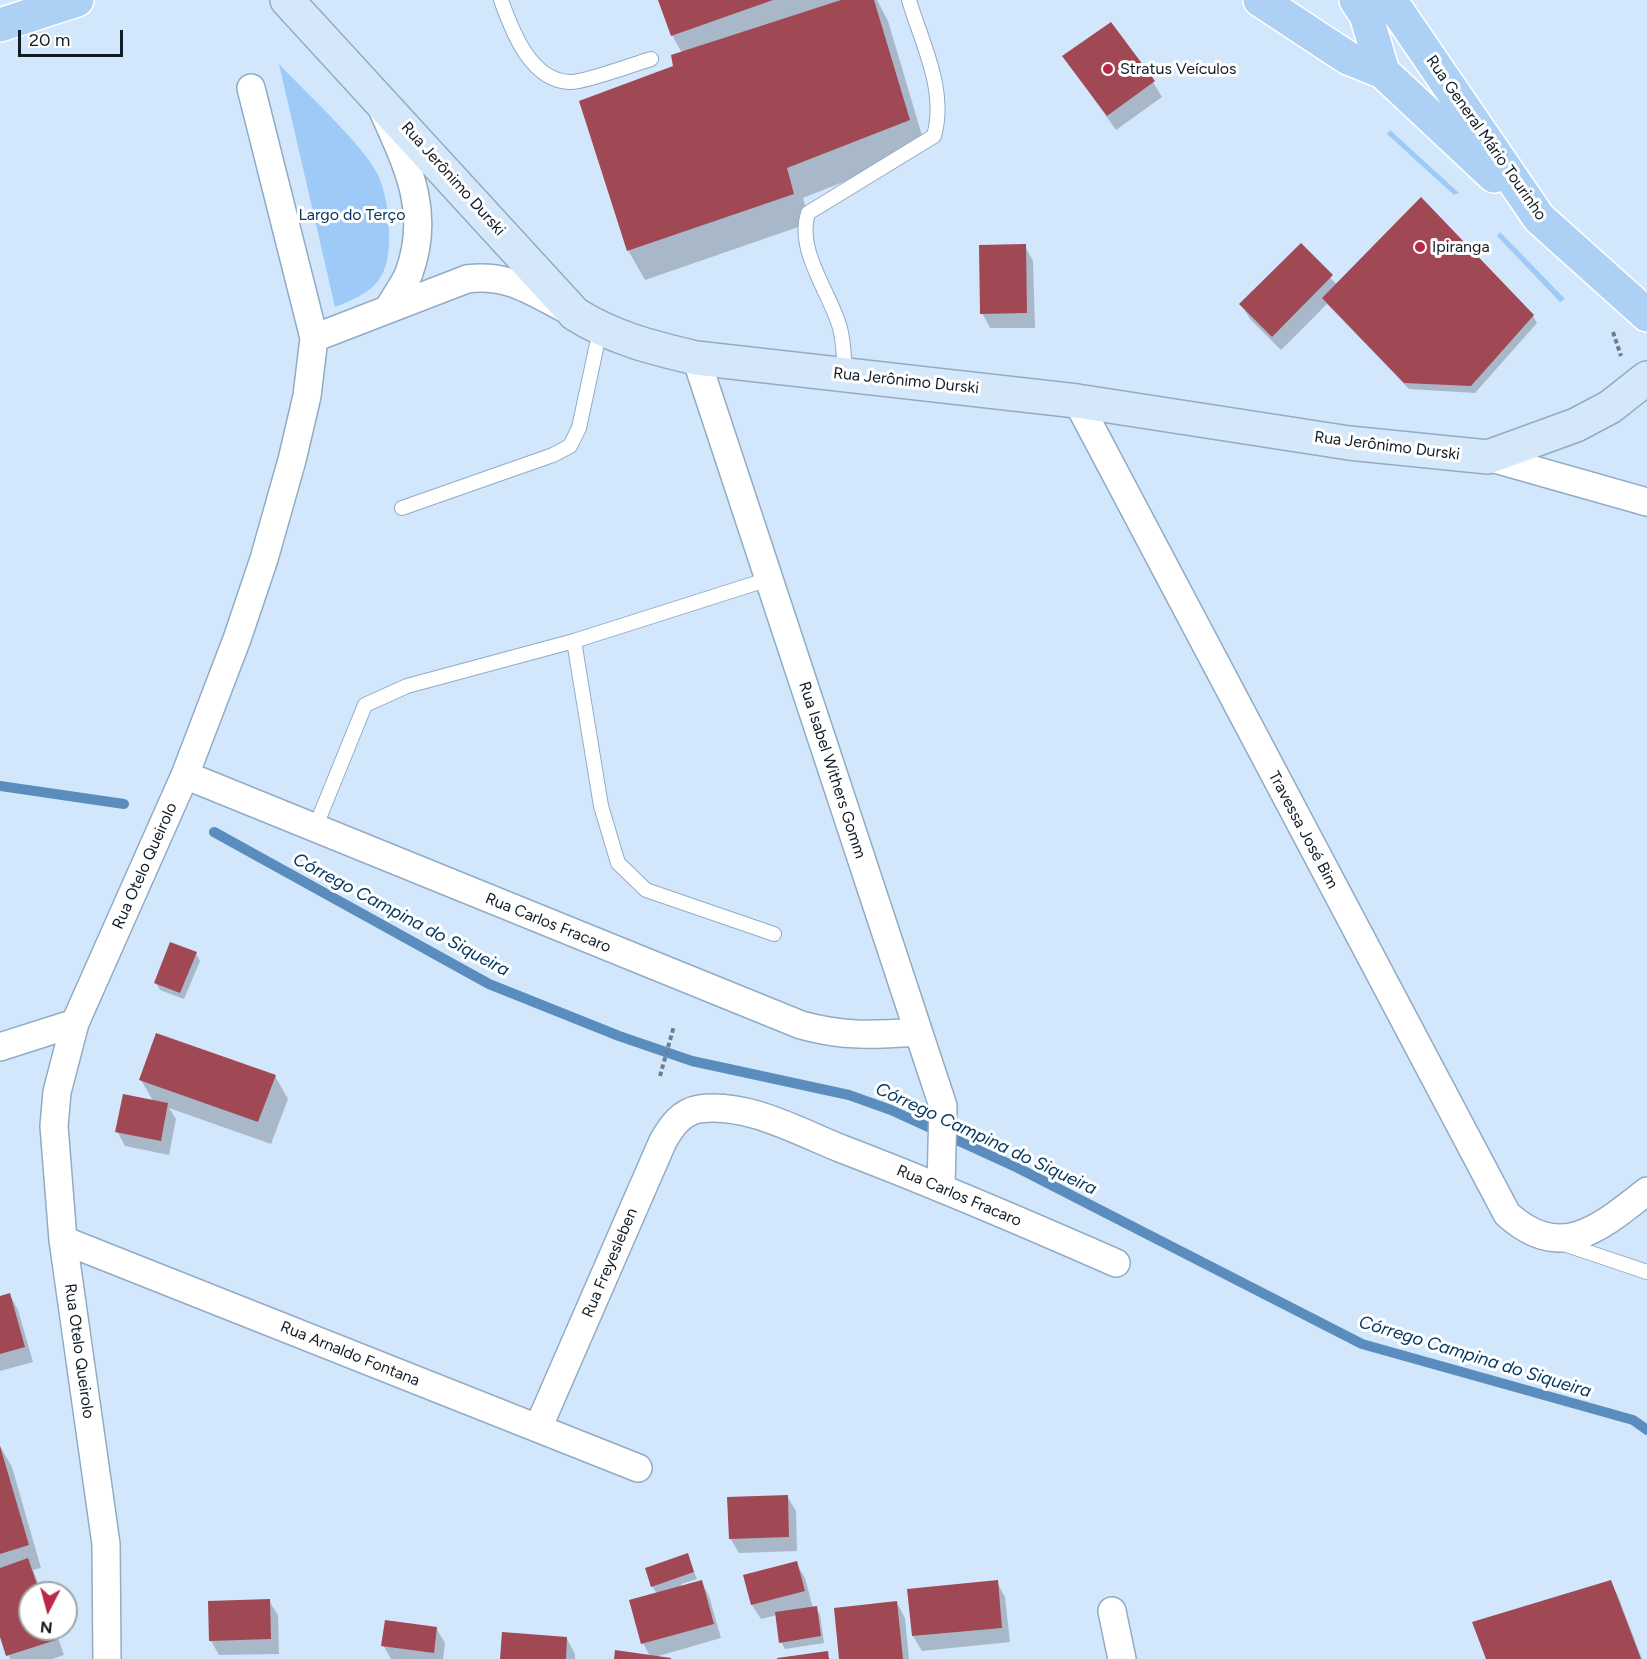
<!DOCTYPE html>
<meta charset="utf-8">
<style>
body{margin:0}
#map{position:relative;width:1647px;height:1659px;overflow:hidden;background:#d2e7fc;font-family:Figtree,sans-serif}
canvas{display:block}
.north{position:absolute;left:18px;top:1581px;width:60px;height:60px;box-sizing:border-box;background:#fff;border:2px solid #a0a4a8;border-radius:50%;rotate:186deg;font-size:16px;font-weight:700;line-height:24px;text-align:center;color:#121c25}
.north::after{content:'';display:block;margin:auto;width:21px;height:27px;background:#b92847;clip-path:polygon(50% 0,100% 100%,50% 72%,0 100%)}
.scale{position:absolute;left:18px;top:30px;width:105px;height:27px;box-sizing:border-box;border:3px solid #121c25;border-top:0;padding-left:8px;font-size:18px;line-height:21px;white-space:nowrap;color:#121c25;-webkit-text-stroke:4px #fff;paint-order:stroke}
</style>
<div id="map">
<canvas width="1647" height="1659"></canvas>
<div class="north">N</div>
<div class="scale">20 m</div>
</div>
<script>
const g = document.querySelector('canvas').getContext('2d');
g.lineJoin = 'round';
function paint(path, color) { g.fillStyle = color; g.fill(path, 'evenodd'); }
function trace(path, color, width, dash) { g.strokeStyle = color; g.lineWidth = width; g.lineCap = dash ? 'butt' : 'round'; g.setLineDash(dash || []); g.stroke(path); }
function label(font, color, halo, rows, align = 'center') {
  g.font = font + ' Figtree,sans-serif'; g.lineWidth = 6; g.setLineDash([]); g.textBaseline = 'middle'; g.strokeStyle = halo; g.fillStyle = color; for (const [text, x, y, turn = 0] of rows) {
    g.save(); g.translate(x, y); g.rotate((+turn || 0) * Math.PI / 180); g.textAlign = isNaN(turn) ? turn : align; if (halo) g.strokeText(text, 0, 0); g.fillText(text, 0, 0); g.restore();
  }
}
paint(new Path2D(`
 M279,64C303,90 367,148 379,177C387,197 389,217 389,239C389,282 371,293 335,307Z
 M1390,130L1459,193L1454,195L1387,134Z
 M1500,232L1565,299L1560,302L1497,236Z`), '#9dcaf7');
paint(new Path2D(`
 M660,0H877L888,21L926,149L803,198L810,223L645,280L628,250L675,67L682,53L672,35Z
 M1064,57L1153,82L1162,97L1116,130Z
 M1301,245L1337,285L1533,316L1537,323L1475,393L1409,389L1327,304L1281,350L1250,319L1241,304Z
 M1025,246L1033,261L1035,328H990L982,313Z
 M196,954L200,961L184,999L160,990L156,983Z
 M275,1076L288,1099L271,1144L169,1108L176,1119L169,1155L125,1146L117,1131L153,1101L141,1080Z
 M10,1295L18,1310L33,1362L0,1371V1297Z
 M0,1446L12,1467L41,1568L33,1570L42,1593H30V1629H55L64,1655L52,1659H10L0,1633Z
 M787,1496L796,1511L797,1551L739,1553L730,1538Z
 M687,1555L697,1579L681,1584L682,1587L701,1581L709,1596L721,1638L655,1657L668,1659H615L650,1656L643,1643L657,1594L652,1586Z
 M796,1563L805,1578L813,1608H816L820,1615L824,1643L785,1649L781,1642L777,1615L761,1619L752,1605L745,1576Z
 M1610,1581L1618,1596L1642,1659H1488Z
 M997,1582L1005,1597L1010,1642L922,1651L913,1636Z
 M269,1601L278,1615L279,1654L219,1655L211,1641Z
 M897,1603L905,1618L909,1659H840Z
 M436,1628L445,1643L443,1659H391L383,1645Z
 M567,1639L575,1654V1659H501Z`), '#0003');
trace(new Path2D(`
 M0,786L124,804
 M214,832L489,984L619,1036L692,1061L849,1095L891,1110L1018,1168L1362,1344L1633,1420L1647,1430`), '#5a8dbe', 10);
paint(new Path2D(`
 M658,0H773L671,36Z
 M841,0H874L910,120L787,168L794,194L627,251L579,101L673,66L671,55Z
 M1111,22L1155,81L1107,116L1062,56Z
 M1421,197L1534,315L1471,386L1404,383L1322,298Z
 M1301,243L1333,275L1272,337L1239,304Z
 M1026,244L1027,313L980,314L979,245Z
 M170,942L197,952L180,993L154,983Z
 M156,1033L276,1075L258,1122L139,1080Z
 M123,1094L168,1103L161,1141L115,1132Z
 M10,1293L25,1347L0,1354V1296Z
 M0,1446L29,1545L0,1554Z
 M788,1495L789,1537L729,1539L727,1497Z
 M688,1553L694,1572L651,1587L645,1568Z
 M28,1558L40,1593H30V1629H53L56,1640L6,1656L0,1637V1568Z
 M797,1561L805,1591L751,1605L743,1575Z
 M702,1580L714,1624L641,1644L629,1600Z
 M998,1580L1002,1628L912,1636L907,1589Z
 M1611,1580L1641,1659H1486L1472,1622Z
 M270,1599L271,1639L209,1641L208,1601Z
 M897,1601L903,1659H839L834,1608Z
 M817,1606L821,1636L779,1643L775,1612Z
 M385,1620L437,1627L434,1653L381,1646Z
 M502,1632L567,1637L566,1659H500Z
 M615,1650L671,1658V1659H614Z
 M828,1651L829,1659H777V1658Z`), '#a04853');
const lane = new Path2D(`
 M501,0C512,31 531,82 571,82C586,82 634,64 651,59
 M845,375C844,359 844,343 840,328C830,292 796,251 808,213L934,136C947,90 922,44 909,0
 M402,508L553,455L570,446L579,428L600,330
 M574,641L601,806L618,863L646,890L774,934
 M315,828L365,705L407,686L574,641L769,579
 M1561,1243L1647,1272`);
const street = new Path2D(`
 M384,113C408,167 431,212 409,273C404,285 395,297 388,309
 M314,338L467,279C507,274 529,290 564,308
 M696,358L943,1106L941,1187
 M1077,401L1507,1214C1561,1263 1600,1228 1647,1191
 M1488,457L1647,502
 M185,775L801,1025C844,1037 874,1035 918,1032
 M0,1047L75,1023
 M63,1240L638,1468
 M538,1428L663,1141C671,1127 681,1112 699,1109C747,1102 799,1132 842,1149C934,1184 1025,1223 1116,1263
 M1112,1611L1122,1659
 M107,1659L106,1544L63,1240L54,1126L57,1092L75,1023L185,775L237,639L264,559L292,460L307,396L314,338L251,88`);
const secondary = new Path2D(`
 M287,0L575,314C613,338 653,348 696,358L1077,401L1349,443L1488,457L1576,425L1610,407L1647,378`);
const primary = new Path2D(`
 M1260,0L1348,58L1383,72L1494,176
 M1356,0L1366,15L1383,72
 M1390,0L1539,218L1647,315
 M0,25L77,0`);
trace(lane, '#92abc4', 16);
trace(street, '#92abc4', 30);
trace(secondary, '#92abc4', 36);
trace(primary, '#fff', 36);
trace(new Path2D(`
 M1613,332L1621,356
 M660,1076L674,1026`), '#6f7e8d', 4, [4.5, 3]);
trace(lane, '#fff', 14);
trace(street, '#fff', 27);
trace(secondary, '#d5e8fa', 33);
trace(primary, '#acd1f5', 33);
for (const [x, y, r, color] of [
 [1108,69,6,"#b92847"],
 [1420,247,6,"#b92847"]
]) { const dot = new Path2D(); dot.arc(x, y, r, 0, 2 * Math.PI); g.fillStyle = color; g.fill(dot); trace(dot, '#fff', 2); }
label('16px', '#121c25', '#fff', [
 ["Stratus Veículos",1120,69],
 ["Ipiranga",1432,247]
], 'left');
label('16px', '#121c25', '#fff', [
 ["Rua General Mário Tourinho",1486,138,55],
 ["Rua Jerônimo Durski",453,179,48],
 ["Rua Jerônimo Durski",906,381,6],
 ["Rua Jerônimo Durski",1387,446,7],
 ["Rua Isabel Withers Gomm",832,770,72],
 ["Travessa José Bim",1303,830,62],
 ["Rua Otelo Queirolo",145,866,-66],
 ["Rua Carlos Fracaro",548,923,22],
 ["Rua Carlos Fracaro",959,1196,23],
 ["Rua Freyesleben",610,1263,-67],
 ["Rua Otelo Queirolo",79,1351,82],
 ["Rua Arnaldo Fontana",350,1354,22]
]);
label('16px', '#023760', '#fff', [
 ["Largo do Terço",352,215]
]);
label('italic 18px', '#043962', '#fff', [
 ["Córrego Campina do Siqueira",401,915,28],
 ["Córrego Campina do Siqueira",986,1139,25],
 ["Córrego Campina do Siqueira",1475,1357,17]
]);
</script>
